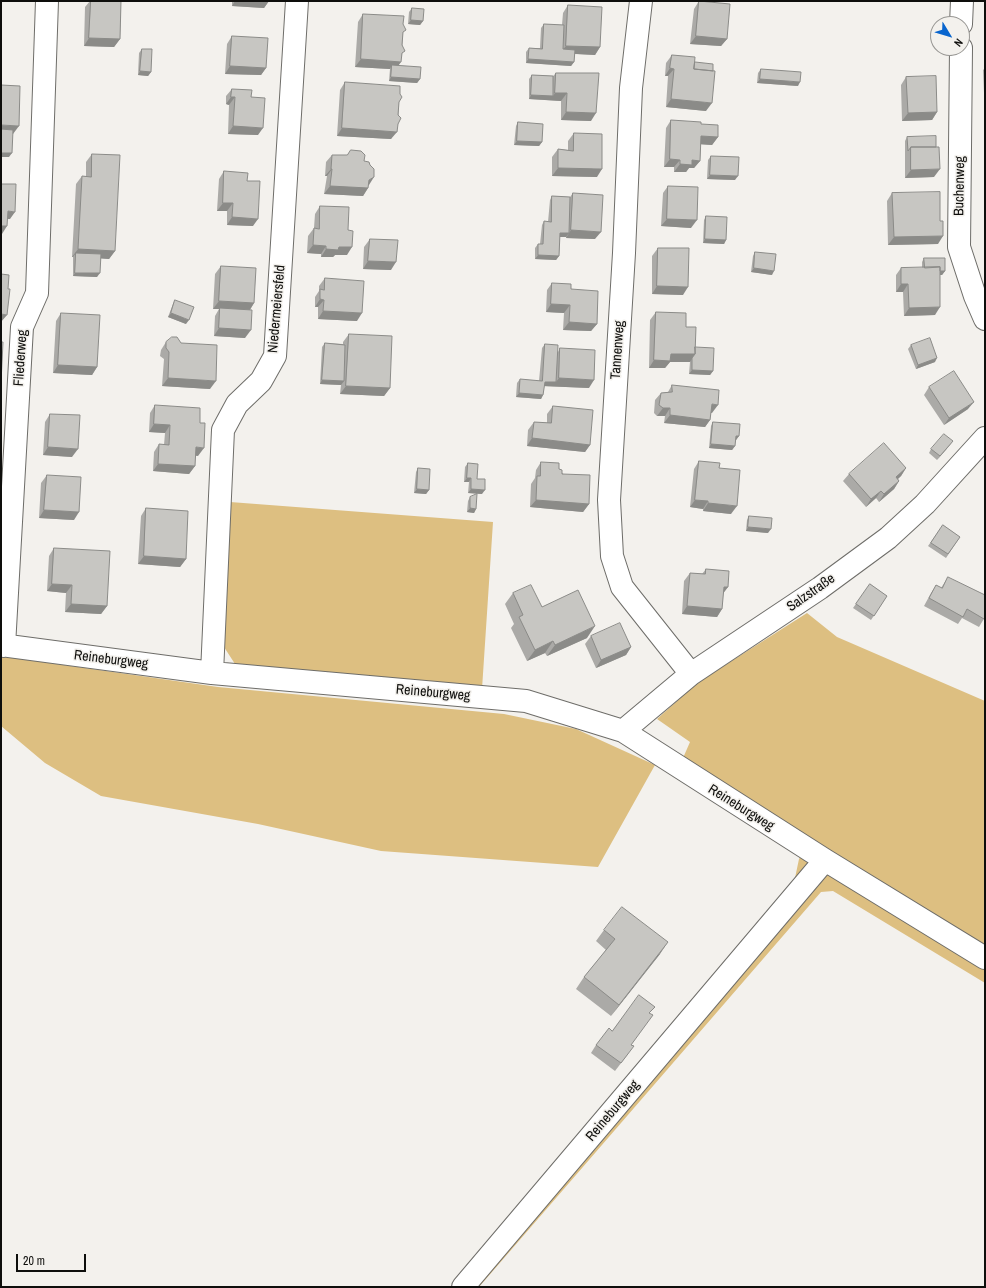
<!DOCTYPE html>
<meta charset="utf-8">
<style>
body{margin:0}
#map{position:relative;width:986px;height:1288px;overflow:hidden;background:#f3f1ed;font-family:"Archivo Narrow",sans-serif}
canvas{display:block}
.frame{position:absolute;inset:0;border:2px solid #0e0e0c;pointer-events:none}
.north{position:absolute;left:930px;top:16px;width:40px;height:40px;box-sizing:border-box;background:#f3f1ed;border:1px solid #979693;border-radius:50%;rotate:128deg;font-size:11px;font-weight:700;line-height:16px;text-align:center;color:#0e0e0c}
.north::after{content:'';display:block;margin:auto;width:14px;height:18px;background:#0865ce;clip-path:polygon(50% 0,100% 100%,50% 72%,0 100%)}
.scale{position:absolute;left:16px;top:1254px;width:70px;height:18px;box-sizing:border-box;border:2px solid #0e0e0c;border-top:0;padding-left:5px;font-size:12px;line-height:14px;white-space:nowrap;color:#0e0e0c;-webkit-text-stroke:3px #f3f1ed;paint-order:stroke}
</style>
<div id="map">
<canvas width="986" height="1288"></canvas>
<div class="frame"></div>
<div class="north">N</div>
<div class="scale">20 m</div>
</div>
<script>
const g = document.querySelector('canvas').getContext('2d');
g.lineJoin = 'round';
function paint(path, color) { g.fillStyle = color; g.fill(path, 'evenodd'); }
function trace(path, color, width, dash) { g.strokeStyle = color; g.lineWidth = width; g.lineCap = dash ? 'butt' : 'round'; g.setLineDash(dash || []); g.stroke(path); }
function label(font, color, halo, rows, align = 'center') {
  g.font = font + ' "Archivo Narrow",sans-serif'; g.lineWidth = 3; g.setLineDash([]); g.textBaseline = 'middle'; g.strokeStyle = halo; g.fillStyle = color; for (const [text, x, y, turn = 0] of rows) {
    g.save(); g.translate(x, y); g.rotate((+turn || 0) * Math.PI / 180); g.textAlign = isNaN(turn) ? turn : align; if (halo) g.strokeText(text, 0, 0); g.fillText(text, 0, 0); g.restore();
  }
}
paint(new Path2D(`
 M230,502L493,522L482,689L235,664L224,647Z
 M807,613L837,637L985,701V983L833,891L821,892L479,1287H453L607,1106L795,878L799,859L811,839L683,758L690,742L657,719L697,683Z
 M1,656L218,687L504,714L576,729L655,765L598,867L381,851L258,824L101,796L45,763L1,726Z`), '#ddbf81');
const minor = new Path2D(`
 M641,1L631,88L624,253L609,500L612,556L622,587L691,674
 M961,24L962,1
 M961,48L959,247L975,296L985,319
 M1,645L212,673L526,701L623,731L825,860L985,958
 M4,646L22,327L37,293L47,1
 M212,673L223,430L237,404L261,381L275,356L297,1
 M623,731L691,674L820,588L888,538L925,504L985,438
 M463,1287L825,860`);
trace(minor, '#6e6d69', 24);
trace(minor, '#fff', 22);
paint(new Path2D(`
 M90,1H121L120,39L114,47L84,46L85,7Z
 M232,1H269L264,8L232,6Z
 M699,1L727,39L721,46L690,44L694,9Z
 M568,5L600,47L595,55L575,54L574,62L571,66L526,63V52L529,48H540L541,28L544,24L562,25L563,13Z
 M412,8L423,21L420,25L408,24L409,12Z
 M363,14L403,24L402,55L398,66L420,79L417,83L389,81L390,69L355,67L358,22Z
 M232,36L266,68L261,75L225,74L227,44Z
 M142,49L151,72L148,76L138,75L139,53Z
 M672,55L695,62L706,111L666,107L668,76H665L666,63Z
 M985,68V92L984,93L983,70Z
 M761,69L798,86L757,83L758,73Z
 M556,73L591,121L561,120V101L529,99V79L532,75L553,76Z
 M906,77L937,112L932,120L902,121L901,85Z
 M345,82L399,102L398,124L391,139L337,136L340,90Z
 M232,89L251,97L258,135L228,134L229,105L226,104V96Z
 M671,120L701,124L718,137L712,145L701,144L700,161L694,168H689L686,172H674V167H664L666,128Z
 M518,122L542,142L539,146L514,145L516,126Z
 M574,133L597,177L552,176V157L558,149L568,150V141Z
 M907,137L934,177L905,178V141Z
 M92,154L115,251L109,259L101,258L97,277L73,276V257H72L76,184L82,176H86V162Z
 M332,155L368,185V188L363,196L324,194L327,176H325L326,162Z
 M711,156L735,180L707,179L708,160Z
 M224,171L247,181L253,226L227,225V211H217L219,179Z
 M668,186L691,228L661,226L663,193Z
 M573,193L595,239L566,238V237H560L559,256L556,260L535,259V248L538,244H540L542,225L544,221L548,222L550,200L552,196L570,197Z
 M892,193L940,221L938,244L888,245L887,201Z
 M320,206L347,255H335L333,257H321V254L307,253L308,236L314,228L315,214Z
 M706,216L726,240L724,244L703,243L704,220Z
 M370,239L391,270L363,269L364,247Z
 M658,248L683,295L652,294V256Z
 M755,252L772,275L751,272L753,256Z
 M924,258L945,271L942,275H940L935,315L904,316L903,292H896V275L901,268H922V262Z
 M221,266L254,303L250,310L245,338L214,336L215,316L219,309H213L215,274Z
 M325,278L357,321L318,319V307H315V297L319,291V286Z
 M552,283L571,289L597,324L591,331L563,330L564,313L546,312L547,290Z
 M175,300L186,324L168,317L173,304Z
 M656,312L686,327L695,347L713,371L710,375L689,374L690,362H670L665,368H649L650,320Z
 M61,313L97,367L92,375L53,373L56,321Z
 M349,334L390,388L384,396L340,394L341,385L320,384L322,347L325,343L343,344V342Z
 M166,342L181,343L210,389L162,386L164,359L160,356L161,350Z
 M545,344L558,352L560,348L589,388L544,386L543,395L541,399L516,397L517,383L520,379L539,381L542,348Z
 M911,345L935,362L916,369L908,349Z
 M672,385L712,413L711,412L710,420L705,427L664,423L665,416H657L654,413L655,400L661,393L668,392Z
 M929,387L968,409L944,425L924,395Z
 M155,405L198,456L195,455V466L189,474L153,471L154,452L159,444L164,445L165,433L149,432L150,413Z
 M553,406L590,445L585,452L527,446L528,430L534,422L547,423V414Z
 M50,414L72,457L43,455L45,422Z
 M713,422L739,436L736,440H735V446L732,450L709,448L711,426Z
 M950,445L937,460L929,453L931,449Z
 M699,461L719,468L731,514L703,511V509L690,507L694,469Z
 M541,462L559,469L589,504L583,512L530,507L531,484L535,478L536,470Z
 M468,463L477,479L482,494L468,493L469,482H464L465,467Z
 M418,468L429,490L426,494L414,493L416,472Z
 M906,468L901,476L898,479L899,481L894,489L879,502L876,498L866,507L843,481L849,474Z
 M47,475L74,520L39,518L41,483Z
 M470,497L476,509L474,513L467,512L468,501Z
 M146,508L186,559L180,567L138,564L141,516Z
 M749,516L768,533L746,531L747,520Z
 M943,525L960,537L946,558L928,546Z
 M54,548L107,606L101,614L65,612L66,593L47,591L49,556Z
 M706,569L728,587L723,593L722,609L717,617L682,614L684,581L690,573L702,574Z
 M948,577L985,617L979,627L962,618L958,624L924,606L931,593L936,585L941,588Z
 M870,584L887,596L871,620L853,608Z
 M513,593L542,607L587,638L547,656L545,653L527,661L511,628L514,624L505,604Z
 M591,636L631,647L626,655L596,668L585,644Z
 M604,930L660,954L611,1016L576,989L584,977L606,950L596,941Z
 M650,1013L631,1045L628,1054L615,1071L591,1053L596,1045L612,1031Z`), '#abaaa7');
paint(new Path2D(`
 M235,1H269L264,8L232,6Z
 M411,20L423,21L420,25L408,24Z
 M696,36L727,39L721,46L690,44Z
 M89,38L120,39L114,47L84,46Z
 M566,46L600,47L595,55L560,53Z
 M361,59L401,62L396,69L392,65L390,69L355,67Z
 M528,59L574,62L571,66L526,63Z
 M230,66L266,68L261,75L225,74Z
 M670,68L674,69L668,76H665Z
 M140,71L151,72L148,76L138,75Z
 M391,77L420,79L417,83L389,81Z
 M760,79L800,82L798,86L757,83Z
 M555,93H567L561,101L529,99L531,95L553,96Z
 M231,97H235L229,105L226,104Z
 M671,99L712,103L706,111L666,107Z
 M566,112L596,113L591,121L561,120Z
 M937,112L932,120L902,121L908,113Z
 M1,125L19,126L13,134L1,133Z
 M233,126L263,128L258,135L228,134Z
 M342,128L397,132L391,139L337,136Z
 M701,136L718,137L712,145L695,144Z
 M517,141L542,142L539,146L514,145Z
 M1,153H12L9,157H1Z
 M670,159L680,160L674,167H664Z
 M692,160L700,161L694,168H689L686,172H674L680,164Z
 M558,168L602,169L597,177L552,176Z
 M331,169H332L327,176H325Z
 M940,169L934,177L905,178L911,170Z
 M710,175L738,176L735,180L707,179Z
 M374,177L369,185L364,188H368L363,196L324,194L330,186L369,180Z
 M223,203H233L227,211H217Z
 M8,211L15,212L10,219H3Z
 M232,217L258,219L253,226L227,225Z
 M667,219L697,220L691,228L661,226Z
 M1,226H7L2,234H1Z
 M571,230L601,232L595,239L566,238Z
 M560,233H569L566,237H557Z
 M943,236L938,244L888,245L894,237Z
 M705,239L726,240L724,244L703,243Z
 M313,245L326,246L321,254L307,253Z
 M339,247H352L347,255H335L333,257H321L326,249Z
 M78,249L115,251L109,259L76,257V253L73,257H72Z
 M538,255L559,256L556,260L535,259Z
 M368,261L396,262L391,270L363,269Z
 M754,268L774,271L772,275L751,272Z
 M925,271H945L942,275L922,274Z
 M75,273H100L97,277L73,276Z
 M901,284H908L903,292H896Z
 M657,286L688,287L683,295L652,294Z
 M320,299L324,300L318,307H315Z
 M219,301L254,303L249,311L220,308L219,309H213Z
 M551,304L570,305L564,313L546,312Z
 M940,307L935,315L904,316L909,308Z
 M323,311L362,313L357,321L318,319Z
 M171,313L189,320L186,324L168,317Z
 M1,314L7,315L1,322Z
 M569,322L597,324L591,331L563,330Z
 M219,328L251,330L245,338L214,336Z
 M671,354H695L690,362H670L665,368H649L654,360Z
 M937,358L935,362L916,369L918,365Z
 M58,365L97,367L92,375L53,373Z
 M692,370L713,371L710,375L689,374Z
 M168,378L216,381L210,389L162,386Z
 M559,378L594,380L589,388L542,386L545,382H556Z
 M322,380L344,381L341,385L320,384Z
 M346,386L390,388L384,396L340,394Z
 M519,393L543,395L541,399L516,397Z
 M974,402L968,409L944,425L949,418Z
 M712,404L718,405L712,413L706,412Z
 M663,408H670L665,416H657Z
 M670,415L710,420L705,427L664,423Z
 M154,424L170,425L165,433L149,432Z
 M736,436H739L736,440H733Z
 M532,438L590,445L585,452L527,446Z
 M953,441L950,445L937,460L940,456Z
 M711,444L735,446L732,450L709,448Z
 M48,447L78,449L72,457L43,455Z
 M196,447L204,448L198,456L190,455Z
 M158,464L195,466L189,474L153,471Z
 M906,468L901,476L891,485L896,477Z
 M467,478H471L469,482H464Z
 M899,481L894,489L879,502L884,494Z
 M417,489L429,490L426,494L414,493Z
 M471,489L485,490L482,494L468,493Z
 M881,491L876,498L866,507L871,499Z
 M536,500L589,504L583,512L530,507Z
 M695,500L708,501L703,509L690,507Z
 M708,503L737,506L731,514L703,511Z
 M470,508L476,509L474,513L467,512Z
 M44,510L79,512L74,520L39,518Z
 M748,527L771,529L768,533L746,531Z
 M144,556L186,559L180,567L138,564Z
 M52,584L72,585L66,593L47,591Z
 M724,587H728L722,595Z
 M71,604L107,606L101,614L65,612Z
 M687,606L722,609L717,617L682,614Z
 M595,626L587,638L547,656L555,645Z
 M553,641L545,653L527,661L535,650Z
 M631,647L626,655L596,668L601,660Z
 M668,942L660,954L611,1016L619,1005Z`), '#8b8b88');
const building = new Path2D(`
 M91,1H121L120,39L89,38Z
 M699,1L730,4L727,39L696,36Z
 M568,5L602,7L600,47L566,46Z
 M412,8L424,9L423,21L411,20Z
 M363,14L404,16L403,24L406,30L403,32L402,45L405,51L402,53L401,62L361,59Z
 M544,24L564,25L563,49L575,50L574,62L528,59L529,48L542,49Z
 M232,36L268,38L266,68L230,66Z
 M142,49H152L151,72L140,71Z
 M672,55L695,57L694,69L715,71L712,103L671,99L674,69L670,68Z
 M695,62L713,64V71L694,69Z
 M392,65L421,67L420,79L391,77Z
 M761,69L801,72L800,82L760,79Z
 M556,73H599L596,113L566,112L567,93H555Z
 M532,75L553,76V96L531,95Z
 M936,76L937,112L908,113L906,77Z
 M345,82L400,86V94L402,97L399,102L398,115L401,118L398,124L397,132L342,128Z
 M1,85L20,86L19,126L1,125Z
 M232,89L252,90L251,97L265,98L263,128L233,126L235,97H231Z
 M671,120L701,122V124L718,125V137L701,136L700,161L692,160V165L680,164V160L670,159Z
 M518,122L543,124L542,142L517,141Z
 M1,129L13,130L12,153H1Z
 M574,133L602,134V169L558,168V149L573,151Z
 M936,136V147H911L908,151L907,137Z
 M911,147H939L940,169L911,170Z
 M351,150L361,151L365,155L364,161L369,162L370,165L374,169V177L369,180L368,188L330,186L332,169H331L332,155H347Z
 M92,154L120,155L115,251L78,249L82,176L91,177Z
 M711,156L739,157L738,176L710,175Z
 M224,171L248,173L247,181H260L258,219L232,217L233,203H223Z
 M1,184H16L15,212L8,211L7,226H1Z
 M668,186L698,187L697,220L667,219Z
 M940,192V221H943V236L894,237L892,193Z
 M573,193L603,195L601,232L571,230Z
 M552,196L570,197L569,233H560L559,256L538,255V244H543L544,221L551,222Z
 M320,206L349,207L348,230L353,231L352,247H339L338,250L326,249V246L313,245L314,228L319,229Z
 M706,216L727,217L726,240L705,239Z
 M370,239L398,240L396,262L368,261Z
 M658,248H689L688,287L657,286Z
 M755,252L776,254L774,271L754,268Z
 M76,253L101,254L100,273H75Z
 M924,258H945V271H940V267L925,268Z
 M221,266L256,268L254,303L219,301Z
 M940,267V307L909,308L908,284H901V268Z
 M1,274L9,275L8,289H10L7,315L1,314Z
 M325,278L364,281L362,313L323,311L324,300L320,299V289L324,290Z
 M552,283L571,284V289L598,291L597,324L569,322L570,305L551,304Z
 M175,300L194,307L189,320L171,313Z
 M220,308L252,310L251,330L219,328Z
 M656,312L686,313V327H696L695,354H671L670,361L654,360Z
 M61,313L100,315L97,367L58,365Z
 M349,334L392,336L390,388L346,386Z
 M172,337H177L181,343L217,345L216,381L168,378L169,352L166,348V342Z
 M930,338L937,358L918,365L911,345Z
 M1,342H3L1,383Z
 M325,343L345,345L344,381L322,380Z
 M545,344L558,345L556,382H545L543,395L519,393L520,379L542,381Z
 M695,347L714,348L713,371L692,370V358L695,354Z
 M560,348L595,350L594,380L559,378Z
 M954,371L974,402L949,418L929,387Z
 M672,385L719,390L718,405L712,404L710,420L670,415V408H663L659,405L661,393L672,392Z
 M155,405L200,408V423H205L204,448L196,447L195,466L158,464L159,444L169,445L170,425L154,424Z
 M553,406L593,410L590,445L532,438L534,422L551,423Z
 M50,414L80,415L78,449L48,447Z
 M713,422L740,424L739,436H736L735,446L711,444Z
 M944,434L953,441L940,456L931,449Z
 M884,443L906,468L896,477L899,481L884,494L881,491L871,499L849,474Z
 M699,461L720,463L719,468L740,470L737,506L708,503V501L695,500Z
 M541,462L559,463V469L562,470V474L590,475L589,504L536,500L537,476H540Z
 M468,463L478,464L477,479H485V490L471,489V478H467Z
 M418,468L430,469L429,490L417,489Z
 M47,475L81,477L79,512L44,510Z
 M477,494L476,509L470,508V497Z
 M146,508L188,511L186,559L144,556Z
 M749,516L772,518L771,529L748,527Z
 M943,525L960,537L948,554L931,543Z
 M54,548L110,551L107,606L71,604L72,585L52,584Z
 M706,569L729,571L728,587H724L722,609L687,606L690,573L705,574Z
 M948,577L985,595V617L984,619L967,609L963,617L929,598L936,585L942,588Z
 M870,584L887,596L874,616L856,604Z
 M531,585L542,607L578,590L595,626L555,645L553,641L535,650L519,617L523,615L513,593Z
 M620,623L631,647L601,660L591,636Z
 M622,907L668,942L619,1005L584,977L615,939L604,930Z
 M639,995L655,1007L649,1013L653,1015L631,1045L634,1046L621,1063L596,1045L609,1028L612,1031Z`);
paint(building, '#c7c6c2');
trace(building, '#8b8b88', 1);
label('14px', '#0e0e0c', '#f3f1ed', [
 ["Buchenweg",960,186,-89],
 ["Niedermeiersfeld",277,309,-85],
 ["Tannenweg",618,350,-86],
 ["Fliederweg",21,358,-86],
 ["Salzstraße",811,593,-35],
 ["Reineburgweg",111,660,7],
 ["Reineburgweg",433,693,5],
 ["Reineburgweg",741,808,32],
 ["Reineburgweg",613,1111,-50]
]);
</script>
